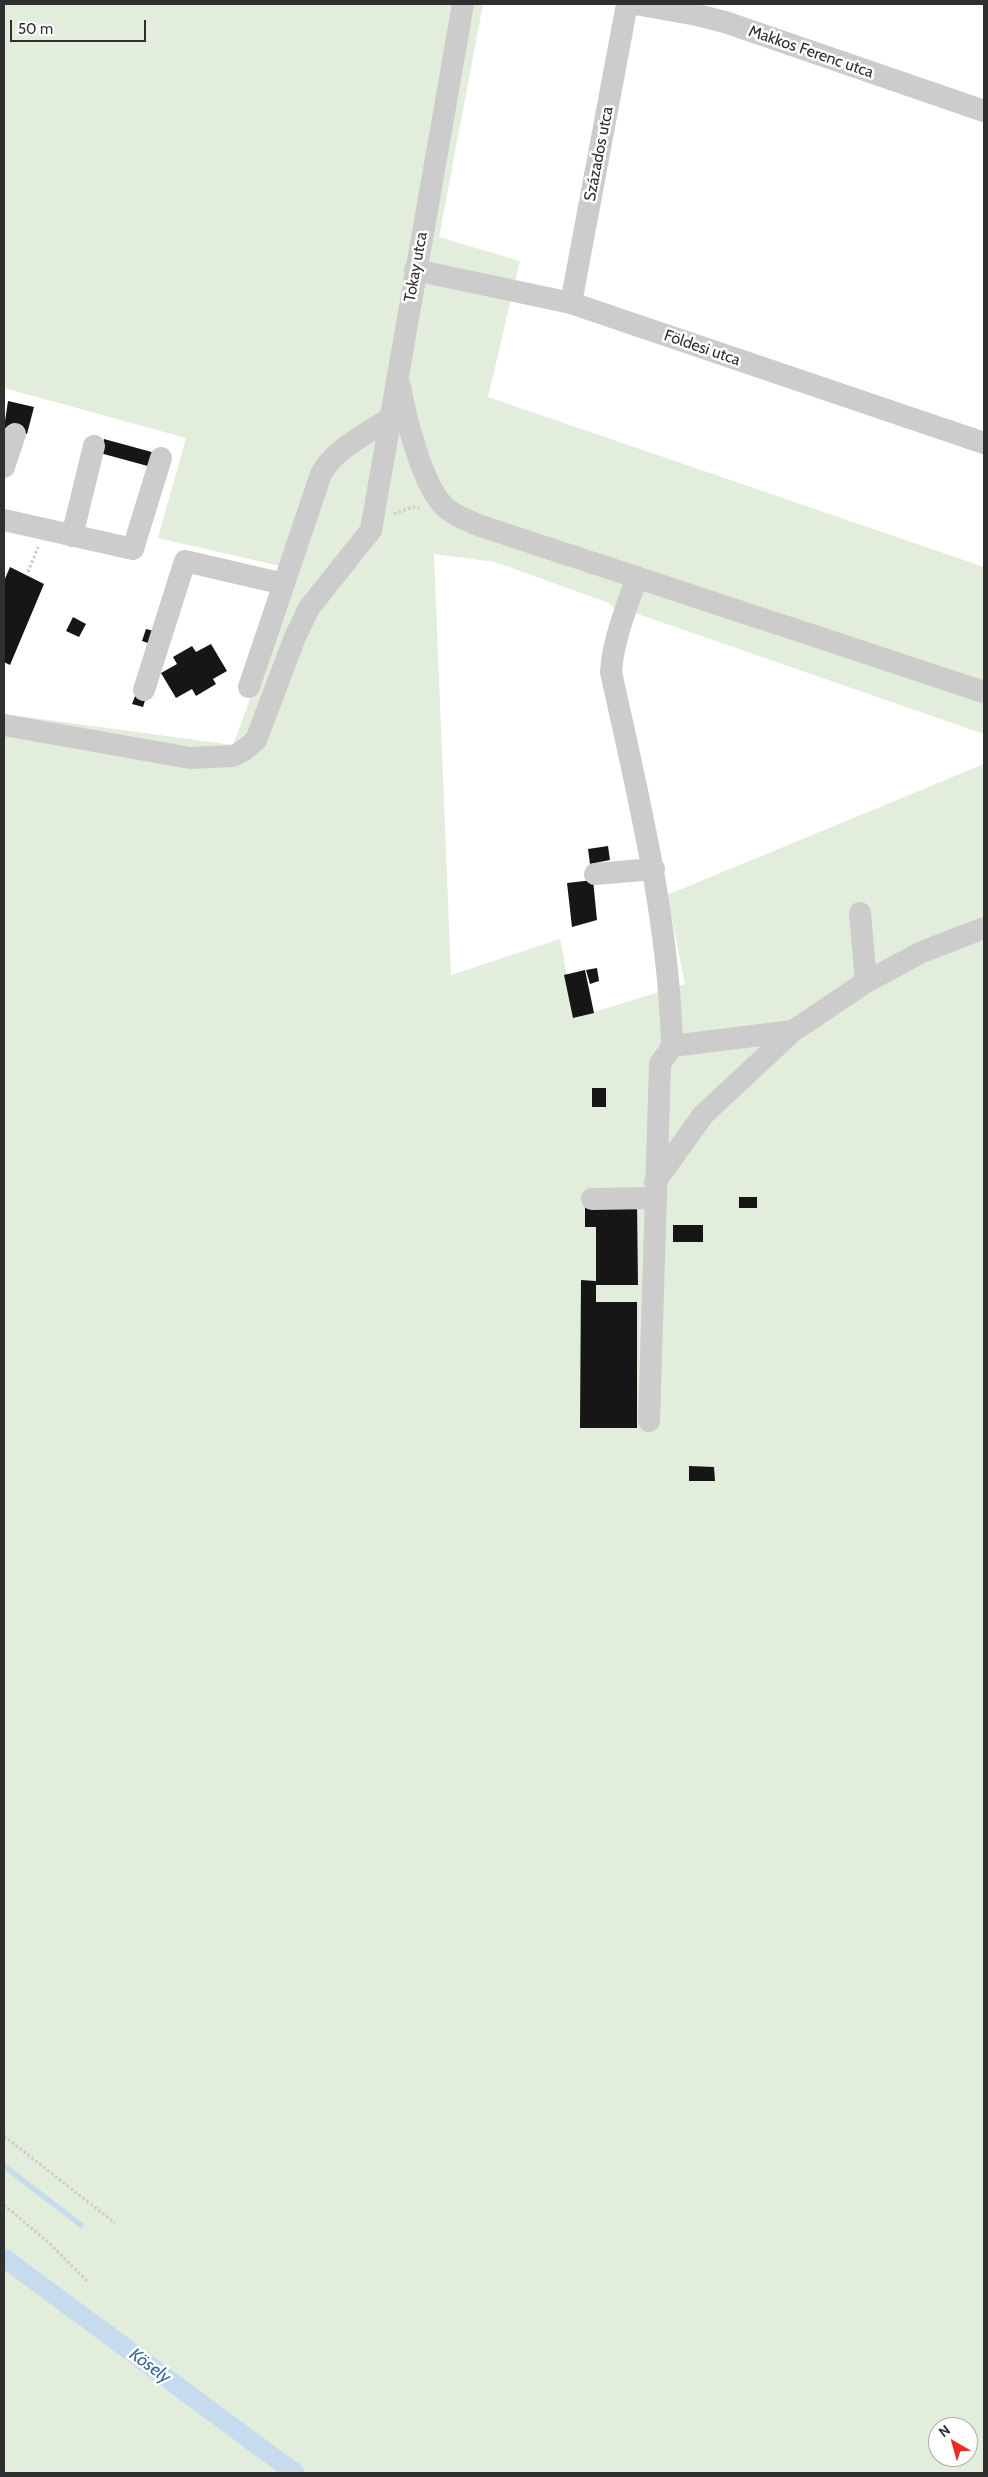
<!DOCTYPE html>
<meta charset="utf-8">
<style>
body{margin:0}
#map{position:relative;width:988px;height:2477px;overflow:hidden;background:#fff;font-family:Cabin,sans-serif}
canvas{display:block}
.frame{position:absolute;inset:0;border:5px solid #2f2f2f;pointer-events:none}
.north{position:absolute;left:928px;top:2417px;width:50px;height:50px;box-sizing:border-box;background:#fff;border:1px solid #acacac;border-radius:50%;rotate:322deg;font-size:14px;font-weight:700;line-height:20px;text-align:center;color:#2f2f2f}
.north::after{content:'';display:block;margin:auto;width:18px;height:22px;background:#f22924;clip-path:polygon(50% 0,100% 100%,50% 72%,0 100%)}
.scale{position:absolute;left:10px;top:20px;width:136px;height:22px;box-sizing:border-box;border:2px solid #2f2f2f;border-top:0;padding-left:6px;font-size:15px;line-height:18px;white-space:nowrap;color:#2f2f2f;-webkit-text-stroke:4px #fff;paint-order:stroke}
</style>
<div id="map">
<canvas width="988" height="2477"></canvas>
<div class="frame"></div>
<div class="north">N</div>
<div class="scale">50 m</div>
</div>
<script>
const g = document.querySelector('canvas').getContext('2d');
g.lineJoin = 'round';
function paint(path, color) { g.fillStyle = color; g.fill(path, 'evenodd'); }
function trace(path, color, width, dash) { g.strokeStyle = color; g.lineWidth = width; g.lineCap = dash ? 'butt' : 'round'; g.setLineDash(dash || []); g.stroke(path); }
function label(font, color, halo, rows, align = 'center') {
  g.font = font + ' Cabin,sans-serif'; g.lineWidth = 5; g.setLineDash([]); g.textBaseline = 'middle'; g.strokeStyle = halo; g.fillStyle = color; for (const [text, x, y, turn = 0] of rows) {
    g.save(); g.translate(x, y); g.rotate((+turn || 0) * Math.PI / 180); g.textAlign = isNaN(turn) ? turn : align; if (halo) g.strokeText(text, 0, 0); g.fillText(text, 0, 0); g.restore();
  }
}
paint(new Path2D(`
 M4,4H483L439,237L520,261L488,397L984,567V734L638,614L617,611L609,603L495,562L434,554L451,975L560,939L575,1018L685,984L667,895L984,764V2473H4V714L233,745L297,570L158,538L186,438L4,388ZM938,2427H968V2457H938Z`), '#e3eddb');
trace(new Path2D(`
 M4,2166L81,2225`), '#c6dbee', 5.5);
trace(new Path2D(`
 M4,2258L295,2473`), '#c6dbee', 19);
paint(new Path2D(`
 M8,401L34,407L27,434L4,428Z
 M104,439L159,454L155,468L100,453Z
 M10,567L44,584L10,665L4,662V581Z
 M73,617L86,624L79,637L66,631Z
 M146,629L158,632L154,645L142,641Z
 M211,644L227,671L213,679L216,684L196,696L192,689L176,698L161,673L177,664L173,657L192,646L196,652Z
 M137,691L147,694L143,707L132,704Z
 M608,846L610,860L590,864L588,849Z
 M593,880L597,920L572,927L567,883Z
 M597,968L599,981L590,984L586,970Z
 M585,970L594,1013L573,1018L564,975Z
 M592,1088H606V1107H592Z
 M739,1197H757V1208H739Z
 M637,1203L638,1285H596V1302H637V1428H580L581,1280L596,1281V1227H585V1204Z
 M673,1225H703V1242H673Z
 M689,1466L714,1467L715,1481H689Z`), '#161616');
trace(new Path2D(`
 M394,514L413,507L419,508
 M28,572L38,547
 M4,2136L115,2223
 M4,2205L50,2244L87,2281`), '#ccc', 3, [2.5, 2.5]);
trace(new Path2D(`
 M635,4L697,15L725,22L984,111
 M415,270L571,303L984,443
 M571,303L627,4
 M400,386C405,416 422,482 442,504C450,514 464,518 475,524L984,692
 M4,467L15,434
 M4,520L133,549L161,458
 M72,536L94,446
 M637,577C627,607 613,639 611,672C638,796 669,919 672,1046
 M249,687L321,474C334,449 367,434 390,418
 M144,690L185,561L284,584
 M4,725L190,758L233,756L243,751L256,740L295,637L309,608L371,530L463,4
 M595,874L654,869
 M860,913L866,982
 M655,1182L703,1115L793,1031
 M592,1199L654,1198
 M649,1421L660,1064L672,1046L793,1031L866,982L922,952L984,928`), '#ccc', 22);
label('16px', '#2f2f2f', '#fff', [
 ["Makkos Ferenc utca",811,52,19],
 ["Százados utca",599,154,-79],
 ["Tokay utca",416,267,-80],
 ["Földesi utca",702,348,19]
]);
label('italic 18px', '#366897', '#fff', [
 ["Kösely",150,2366,36]
]);
</script>
